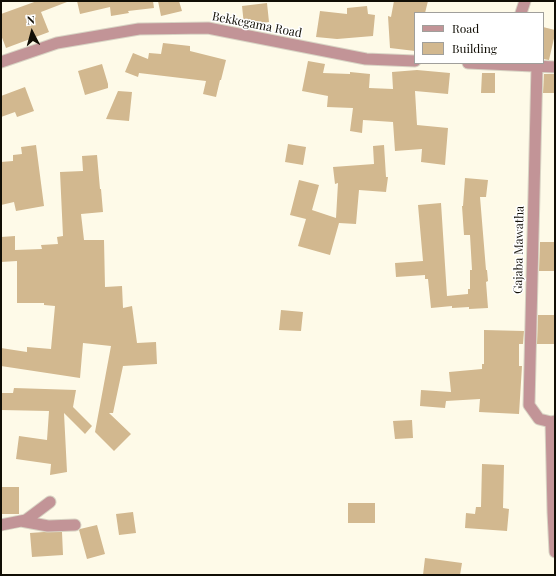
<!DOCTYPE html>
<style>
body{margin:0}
#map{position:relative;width:556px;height:576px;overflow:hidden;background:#fefae8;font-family:"Playfair Display",serif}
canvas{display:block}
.frame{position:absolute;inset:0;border:2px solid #110e05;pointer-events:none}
.legend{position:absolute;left:414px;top:12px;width:130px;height:52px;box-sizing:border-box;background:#fff;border:1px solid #a09f9b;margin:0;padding:5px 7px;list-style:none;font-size:12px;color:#110e05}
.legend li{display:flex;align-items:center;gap:8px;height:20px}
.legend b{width:20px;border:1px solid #a09f9b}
.north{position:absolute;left:12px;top:12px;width:40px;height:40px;-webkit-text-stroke:3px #fff;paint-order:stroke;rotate:354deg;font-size:11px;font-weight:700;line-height:16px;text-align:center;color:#110e05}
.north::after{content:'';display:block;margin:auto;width:14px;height:18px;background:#110e05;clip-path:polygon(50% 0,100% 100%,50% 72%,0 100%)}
</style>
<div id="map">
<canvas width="556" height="576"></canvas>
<div class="frame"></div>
<ul class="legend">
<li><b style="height:5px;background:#c29497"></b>Road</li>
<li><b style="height:11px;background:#d2b88f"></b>Building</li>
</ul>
<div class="north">N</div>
</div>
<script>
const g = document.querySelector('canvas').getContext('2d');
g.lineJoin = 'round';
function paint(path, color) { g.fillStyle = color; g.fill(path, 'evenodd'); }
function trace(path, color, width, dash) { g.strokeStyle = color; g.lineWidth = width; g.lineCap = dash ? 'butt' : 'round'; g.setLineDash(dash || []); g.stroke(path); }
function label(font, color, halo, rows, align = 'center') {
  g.font = font + ' "Playfair Display",serif'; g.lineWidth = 3; g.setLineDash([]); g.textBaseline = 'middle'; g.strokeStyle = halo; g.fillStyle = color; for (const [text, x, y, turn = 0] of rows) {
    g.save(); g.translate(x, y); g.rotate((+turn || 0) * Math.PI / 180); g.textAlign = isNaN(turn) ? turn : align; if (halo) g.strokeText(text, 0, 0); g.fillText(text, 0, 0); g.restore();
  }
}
paint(new Path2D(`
 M37,1H67V2L41,12L49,32L6,48L1,35V14Z
 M77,1H153L154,8L128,11L129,13L111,16L110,7L80,14Z
 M158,1H179L182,11L161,16Z
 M394,1H428L425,13H415V51L390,48L388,16L391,17Z
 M267,3L269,22L244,25L242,6Z
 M367,6L368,14L375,15L373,36L337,39L316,37L320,11L347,14V8Z
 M543,27L555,30V34L549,60L543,59Z
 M163,43L190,46V51L226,60L221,80H220L216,97L203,94L206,81L139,73L138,77L125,72L133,53L148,59L149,53L161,54Z
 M308,61L325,64L323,73L350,74V72L370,74L369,88L393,89L392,72L417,70L450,73L448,94L415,91L417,125L448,128L445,165L421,162L422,149L395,151L393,122L363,120L362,133L350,131L353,108L327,107L328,96L302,91Z
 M102,64L108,84V88L85,95L78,71Z
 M482,73H495V93H481Z
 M544,74H555V93H543Z
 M25,87L34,111L17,117L15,112L1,117V96Z
 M118,91L132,92L129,121L106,119Z
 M288,144L306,147L303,165L285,162Z
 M36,145L44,206L16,211L14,202L1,205V162L13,161V155L22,154L21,147Z
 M384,145L386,177H388L386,192L359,190L356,224L339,223L330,255L298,246L306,219L290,215L299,180L319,185L312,210L336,218L338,183L335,184L333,167L374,164L373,146Z
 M97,155L100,189H101L103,212L81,214L84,240H104L105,287L122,286L123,308L132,306L137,343L156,342L157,364L123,366L113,413H109L131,434L114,451L95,432L111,346L83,343L80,378L1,366V348L27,352V347L51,349L55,306L44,305V303H17V261L1,262V237L15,236V250L42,249L41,245L58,244L57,237L63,236L60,172L83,171L82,156Z
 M465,178L488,180L486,197H480L486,270H487L488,281L486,282L488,308L469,309V307L452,308V306L431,308L428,279H425V275L396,277L395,263L423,261L418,205L441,203L447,296L468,294V289H470V270H472L470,235H464L462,206H463Z
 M540,242H555V271H539Z
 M281,310L303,312L301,331L279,330Z
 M538,315H555V344H537Z
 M484,330L524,331L523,344H519V366H522L519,414L479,412L480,399L446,401L445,408L420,406L421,390L451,392L449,372L482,369V364H484Z
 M14,388L76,390L73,407L92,426L85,434L64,413L67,472L50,475L51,464L16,459L19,436L47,440L49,411L1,410V393H13Z
 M412,420L413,438L395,439L393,421Z
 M482,464L504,465L503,508L509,509L507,531L465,528L466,513L475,514L476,507H481Z
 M1,487H19V514H1Z
 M348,503H375V523H348Z
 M133,512L136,533L119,535L116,514Z
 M97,525L105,554L87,559L79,530L80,529Z
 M44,532H62L63,555L32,557L30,533Z
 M425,558L462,563L460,575H423Z`), '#d2b88f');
const minor = new Path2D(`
 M521,13L525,1
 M1,62L57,43L139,29L208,28L366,59L415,61
 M468,63L555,67
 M537,66L529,405L539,419L551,422L555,421
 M551,422L553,512L555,552
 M21,521L48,526L75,525
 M1,525L26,520L50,502`);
trace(minor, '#d8d4c4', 13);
trace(minor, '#c29497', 11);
label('12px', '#110e05', '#fff', [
 ["Bekkegama Road",257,25,11],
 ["Gajaba Mawatha",519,250,-89]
]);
</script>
